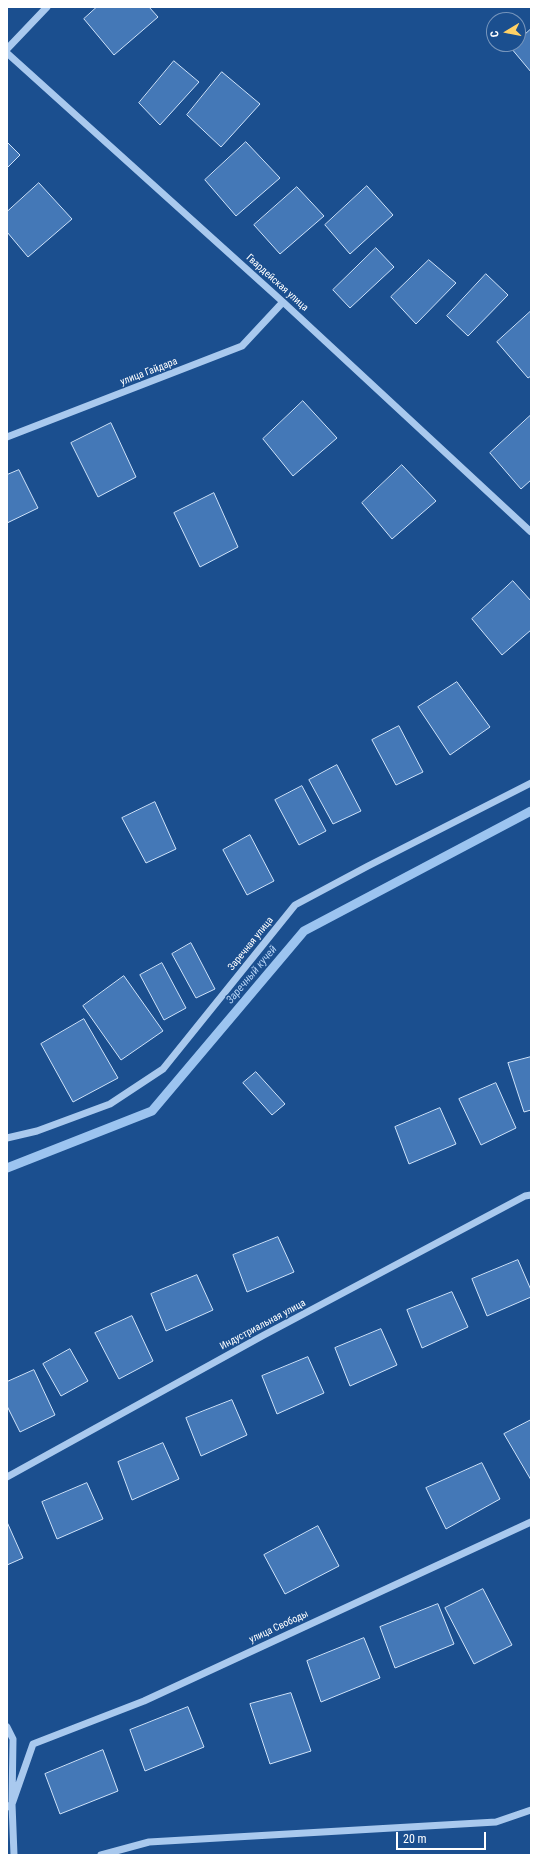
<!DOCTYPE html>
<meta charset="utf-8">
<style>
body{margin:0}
#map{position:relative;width:538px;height:1862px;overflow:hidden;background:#1b4f8f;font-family:"Roboto Condensed",sans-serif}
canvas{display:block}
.frame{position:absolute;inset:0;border:8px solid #fff;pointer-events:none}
.north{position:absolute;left:486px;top:12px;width:40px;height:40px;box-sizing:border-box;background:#1b4f8f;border:1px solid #7695bc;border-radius:50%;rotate:260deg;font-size:11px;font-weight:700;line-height:16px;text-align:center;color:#fff}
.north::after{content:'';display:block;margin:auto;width:14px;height:18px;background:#ffd166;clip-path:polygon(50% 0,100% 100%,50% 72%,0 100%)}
.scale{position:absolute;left:396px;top:1832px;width:90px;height:18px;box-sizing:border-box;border:2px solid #fff;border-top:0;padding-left:5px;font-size:12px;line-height:14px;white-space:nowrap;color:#fff;-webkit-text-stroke:3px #1b4f8f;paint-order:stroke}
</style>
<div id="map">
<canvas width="538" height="1862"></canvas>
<div class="frame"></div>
<div class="north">С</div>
<div class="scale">20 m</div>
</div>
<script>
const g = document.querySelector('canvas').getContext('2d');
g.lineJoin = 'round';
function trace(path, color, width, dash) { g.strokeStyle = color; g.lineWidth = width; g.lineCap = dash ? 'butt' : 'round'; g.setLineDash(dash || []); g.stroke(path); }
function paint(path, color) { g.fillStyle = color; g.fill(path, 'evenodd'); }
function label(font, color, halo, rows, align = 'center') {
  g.font = font + ' "Roboto Condensed",sans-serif'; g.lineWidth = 3; g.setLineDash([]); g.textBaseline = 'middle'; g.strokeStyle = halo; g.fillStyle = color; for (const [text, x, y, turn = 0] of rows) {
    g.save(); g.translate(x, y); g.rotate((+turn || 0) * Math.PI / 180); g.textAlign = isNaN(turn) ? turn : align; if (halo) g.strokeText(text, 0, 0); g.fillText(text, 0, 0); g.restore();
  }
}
trace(new Path2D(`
 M7,1168L152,1111L304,931L531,811`), '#9cc4f0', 9);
const building = new Path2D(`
 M97,7H149L158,17L114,55L84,19Z
 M531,29V72L511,48L515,44H518V41Z
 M174,61L199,82L160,125L139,103Z
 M222,72L260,104L221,147L187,115Z
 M7,142L20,155L7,168Z
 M246,142L280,178L236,216L205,180Z
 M39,183L72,219L28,257L7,232V212Z
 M367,186L393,215L350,254L325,225Z
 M297,187L324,216L280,254L254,225Z
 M376,248L394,267L350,308L333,290Z
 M429,260L456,283L416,324L391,297Z
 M486,274L508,295L468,336L447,316Z
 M531,311V376L528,378L497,342Z
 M303,401L337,438L293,476L263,439Z
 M531,415V480L521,489L490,453Z
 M111,423L136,477L98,497L71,443Z
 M402,465L436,501L392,539L362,503Z
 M19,470L38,508L7,523V475Z
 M214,493L238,547L200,567L174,513Z
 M513,581L531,601V630L502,655L472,619Z
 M457,682L490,727L450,755L418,707Z
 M399,726L423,772L396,785L372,740Z
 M337,765L361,811L333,824L309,780Z
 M302,786L326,831L299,845L275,800Z
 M155,802L176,849L146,863L122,818Z
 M250,835L274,881L247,895L223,850Z
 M191,943L215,989L196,998L172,954Z
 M162,963L186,1008L164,1020L140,975Z
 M124,976L163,1031L121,1060L83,1006Z
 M84,1019L118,1078L73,1102L41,1044Z
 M531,1057V1110L524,1112L508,1063Z
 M256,1072L285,1104L272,1115L243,1083Z
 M496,1083L516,1128L481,1145L459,1099Z
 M440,1108L456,1144L409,1164L395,1127Z
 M278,1237L294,1272L247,1292L233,1255Z
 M518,1260L531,1290V1297L487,1316L472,1279Z
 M197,1275L213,1310L166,1331L151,1294Z
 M452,1292L468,1327L422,1348L407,1310Z
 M132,1316L153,1361L119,1379L95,1333Z
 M381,1329L397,1365L350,1386L335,1348Z
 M70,1349L88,1381L61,1396L43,1364Z
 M308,1357L324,1393L277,1414L262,1376Z
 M34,1370L55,1415L20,1432L7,1406V1382Z
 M232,1400L247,1435L201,1456L186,1418Z
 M531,1420V1480L504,1434Z
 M163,1443L179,1479L132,1500L118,1462Z
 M482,1463L500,1499L446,1529L426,1488Z
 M87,1483L103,1519L57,1539L42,1502Z
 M7,1522L23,1558L7,1565Z
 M318,1526L339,1566L285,1594L264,1555Z
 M483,1589L512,1645L474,1664L445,1608Z
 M438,1604L454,1644L395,1668L380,1627Z
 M364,1638L380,1678L321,1702L307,1661Z
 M291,1693L311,1751L270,1764L250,1704Z
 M188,1707L204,1747L145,1771L130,1730Z
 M103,1750L118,1791L60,1814L45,1774Z`);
paint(building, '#4478b7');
trace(building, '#cfe3fa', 1);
trace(new Path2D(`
 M7,49L47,7
 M7,53L283,302L531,532
 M7,437L242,346L283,302
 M7,1138L37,1131L110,1104L163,1069L295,905L368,866L531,783
 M7,1477L264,1335L525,1196L531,1195
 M7,1727L13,1739L12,1804L7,1807
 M14,1855L12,1804L33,1744L144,1701L531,1522
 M101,1855L149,1842L496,1822L531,1810`), '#a9c9ee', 7);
label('10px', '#fff', '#1b4f8f', [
 ["Гвардейская улица",277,283,42],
 ["улица Гайдара",149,372,-21],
 ["Заречная улица",251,944,-51],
 ["Индустриальная улица",263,1325,-28],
 ["улица Свободы",279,1627,-25]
]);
label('italic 11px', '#b5d3f5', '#1b4f8f', [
 ["Заречный кучей",252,975,-50]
]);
</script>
